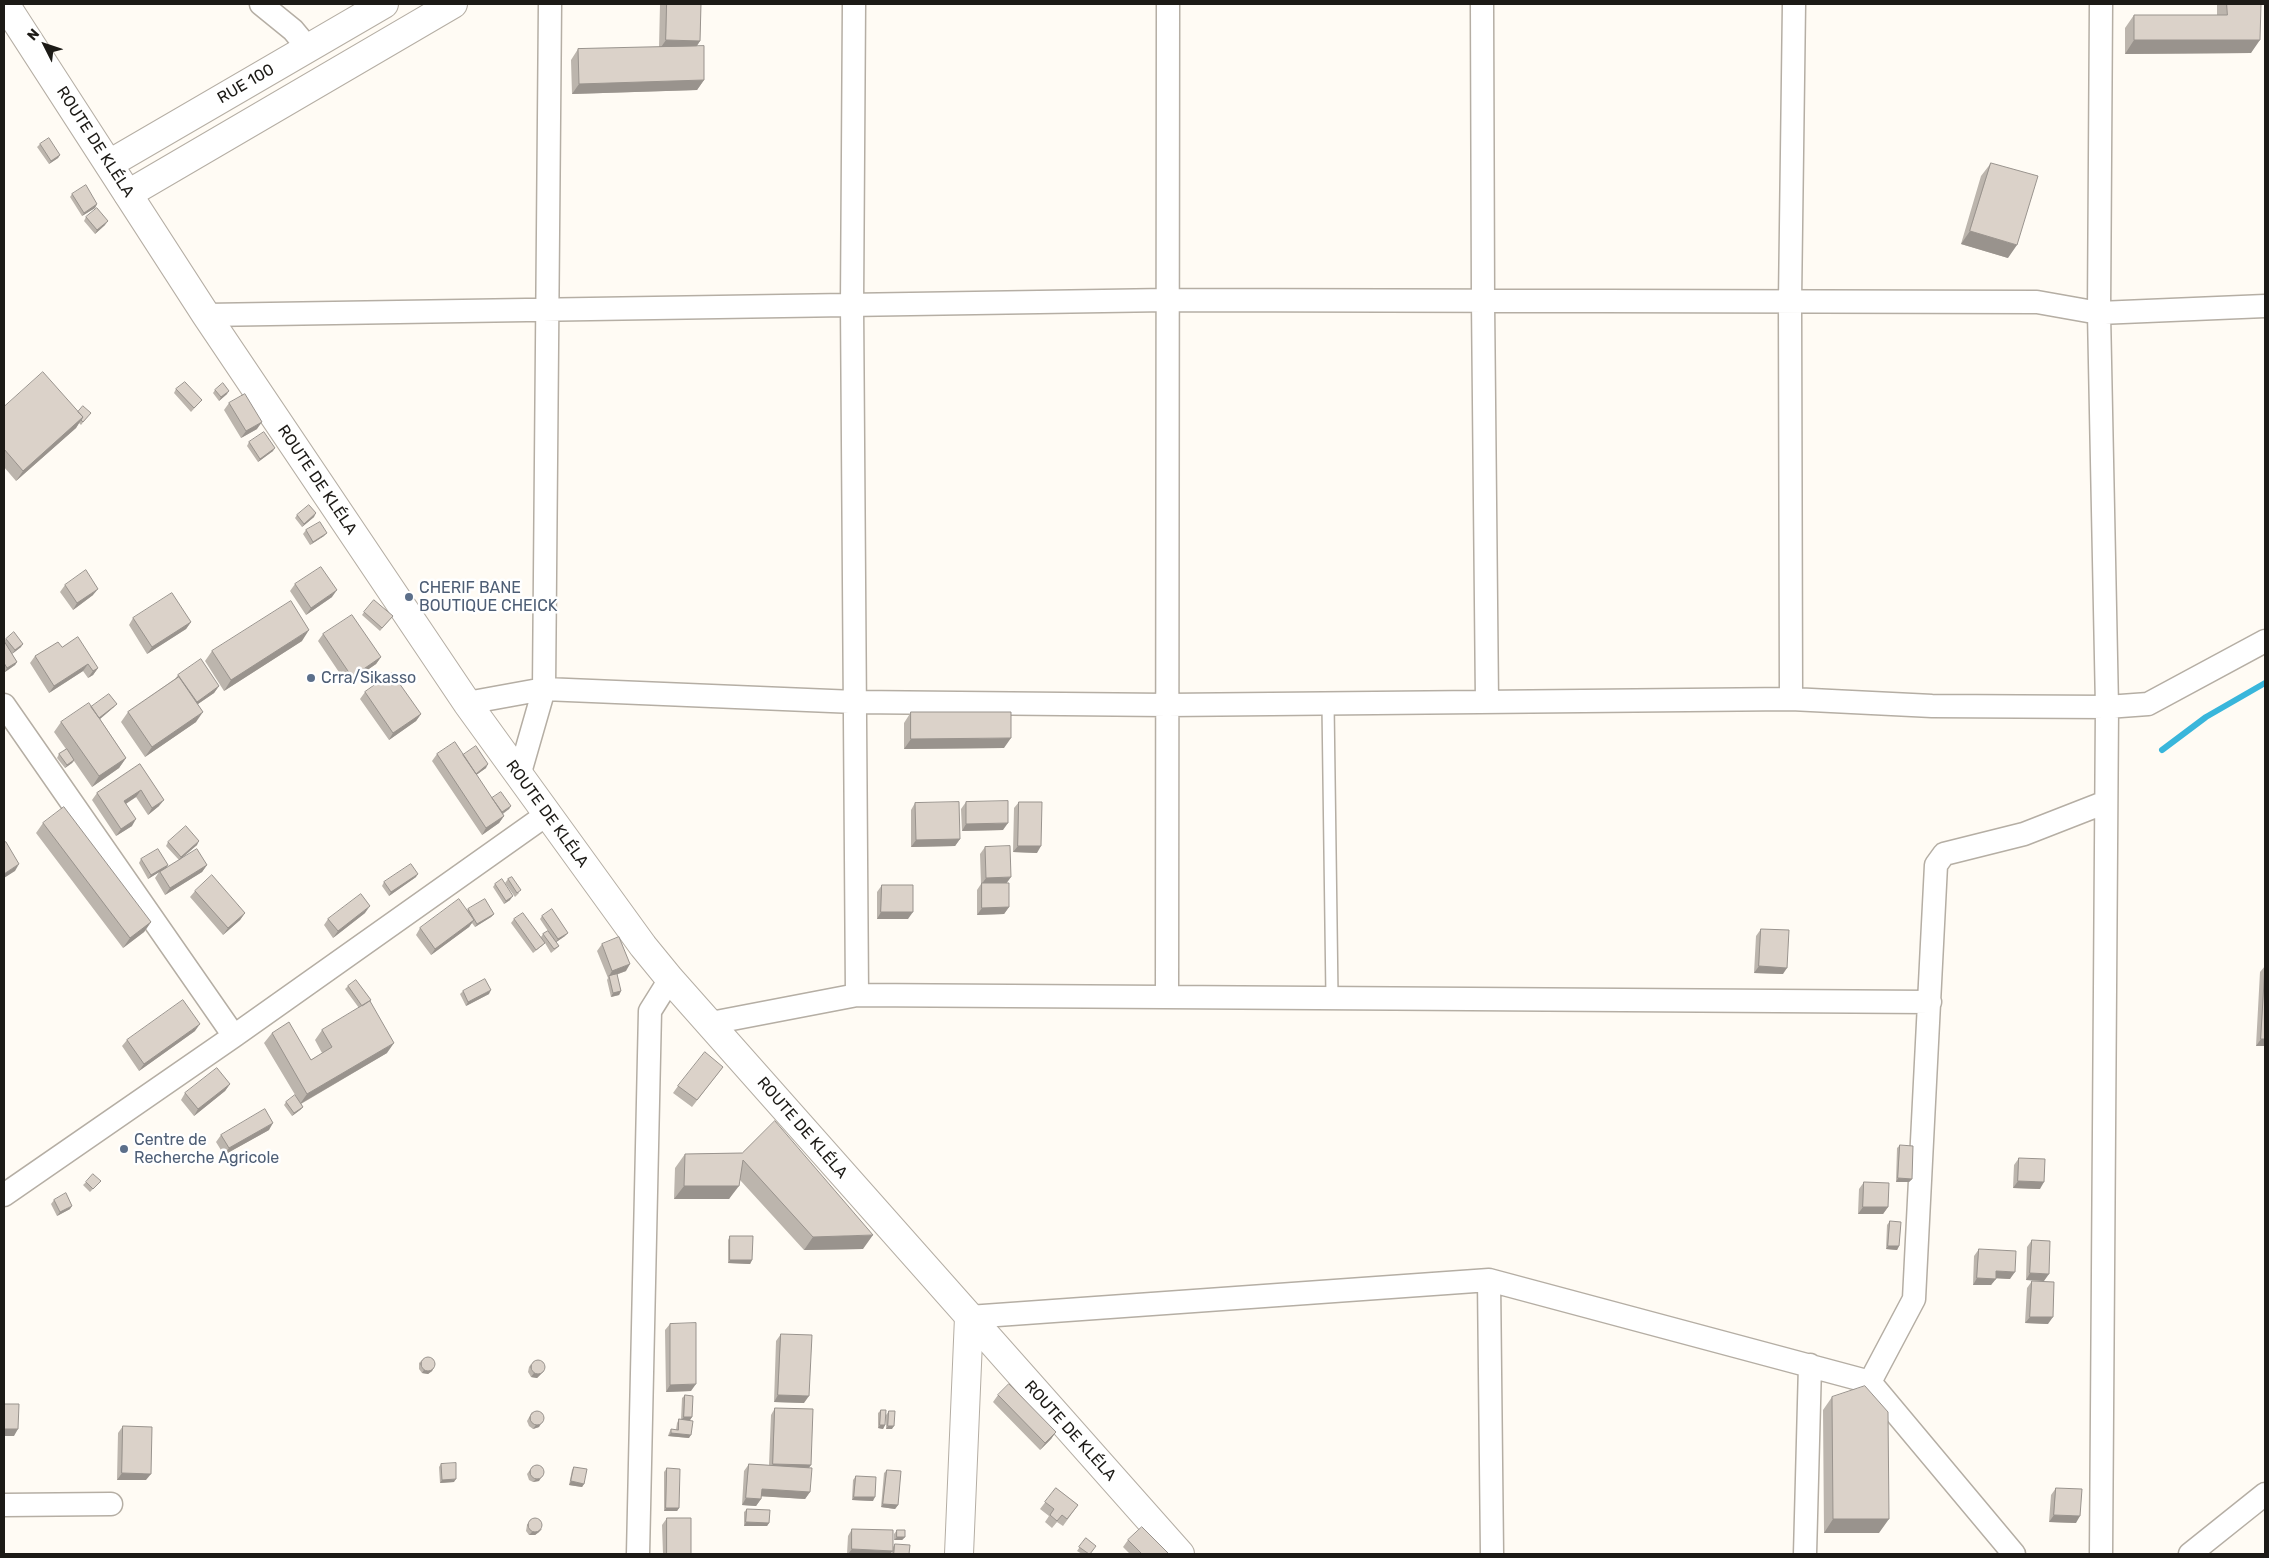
<!DOCTYPE html>
<meta charset="utf-8">
<style>
body{margin:0}
#map{position:relative;width:2269px;height:1558px;overflow:hidden;background:#fffbf4;font-family:Rubik,sans-serif}
canvas{display:block}
.frame{position:absolute;inset:0;border:5px solid #1c1a16;pointer-events:none}
.north{position:absolute;left:20px;top:20px;width:50px;height:50px;-webkit-text-stroke:4px #fff;paint-order:stroke;rotate:311deg;font-size:14px;font-weight:700;line-height:20px;text-align:center;color:#1c1a16}
.north::after{content:'';display:block;margin:auto;width:18px;height:22px;background:#1c1a16;clip-path:polygon(50% 0,100% 100%,50% 72%,0 100%)}
</style>
<div id="map">
<canvas width="2269" height="1558"></canvas>
<div class="frame"></div>
<div class="north">N</div>
</div>
<script>
const g = document.querySelector('canvas').getContext('2d');
g.lineJoin = 'round';
function trace(path, color, width, dash) { g.strokeStyle = color; g.lineWidth = width; g.lineCap = dash ? 'butt' : 'round'; g.setLineDash(dash || []); g.stroke(path); }
function paint(path, color) { g.fillStyle = color; g.fill(path, 'evenodd'); }
function label(font, color, halo, rows, align = 'center') {
  g.font = font + ' Rubik,sans-serif'; g.lineWidth = 5; g.setLineDash([]); g.textBaseline = 'middle'; g.strokeStyle = halo; g.fillStyle = color; for (const [text, x, y, turn = 0] of rows) {
    g.save(); g.translate(x, y); g.rotate((+turn || 0) * Math.PI / 180); g.textAlign = isNaN(turn) ? turn : align; if (halo) g.strokeText(text, 0, 0); g.fillText(text, 0, 0); g.restore();
  }
}
trace(new Path2D(`
 M2162,750L2206,717L2265,683`), '#39b6db', 6);
const service = new Path2D(`
 M1328,704L1332,997`);
const minor = new Path2D(`
 M261,4L293,30L308,48
 M854,4L852,304L857,995
 M1482,4L1483,301L1487,702
 M206,315L1167,300L2037,302L2099,313L2265,306
 M1791,699L1790,301L1794,4
 M467,703L544,689L855,702L1167,705L1791,699L1932,706L2107,707L2148,704L2265,641
 M4,705L234,1036
 M519,776L544,689L550,4
 M1167,996L1168,4
 M711,1023L857,995L1930,1002
 M4,1195L234,1036L546,815
 M1489,1280L1492,1554
 M969,1317L1489,1280L1870,1382L2014,1554
 M1870,1382L1914,1299L1936,865L1944,854L2024,834L2106,802
 M4,1505L111,1504
 M638,1554L650,1011L670,979
 M1805,1554L1810,1365
 M2101,1554L2107,707L2099,313L2101,4
 M2190,1554L2265,1494`);
const tertiary = new Path2D(`
 M109,164L384,4
 M128,194L453,4
 M959,1554L969,1317`);
const secondary = new Path2D(`
 M5,4L206,315L467,703L643,946L670,979L1180,1554`);
trace(service, '#b5aea4', 14);
trace(minor, '#b5aea4', 25);
trace(tertiary, '#b5aea4', 30);
trace(secondary, '#b5aea4', 30);
trace(service, '#fff', 11);
trace(minor, '#fff', 22);
trace(tertiary, '#fff', 28);
trace(secondary, '#fff', 28);
paint(new Path2D(`
 M660,4H701L700,41L697,46L704,80L697,90L572,94L571,60L578,49L659,47Z
 M2217,4H2261L2251,53L2125,54V28L2134,15H2217Z
 M40,144L60,155L58,158L49,164L37,147Z
 M1991,163L2008,258L1961,244L1981,176Z
 M72,194L97,204L95,208L82,216L70,197Z
 M86,217L105,225L95,234L84,221Z
 M176,389L202,400L191,412L174,393Z
 M215,390L227,394L219,401L213,393Z
 M229,403L257,429L241,438L224,410Z
 M4,407L78,412L88,416L81,425L79,423L76,428L16,481L4,467Z
 M249,442L273,451L258,462L247,446Z
 M297,515L314,517L302,527L295,518Z
 M306,530L324,536L310,545L303,534Z
 M295,584L332,597L306,615L290,591Z
 M65,585L93,595L73,610L60,592Z
 M364,612L393,616L380,631L362,615Z
 M133,618L191,622L186,629L147,654L129,625Z
 M323,634L381,657L376,664L347,684L318,641Z
 M6,639L21,647L12,654L17,662L15,665L5,672L4,671V641Z
 M302,641L224,691L205,661L212,651Z
 M62,647L98,668L93,675L88,678L83,671L49,693L30,663L35,656Z
 M178,675L219,686L214,693L198,704L196,722L145,757L121,722L128,712L175,679Z
 M365,692L421,714L416,721L389,740L360,699Z
 M91,707H114L100,719L126,758L119,768L92,787L74,761L72,763L65,768L57,758L59,754L66,749L54,732L61,722Z
 M911,712L1004,748L904,749V723Z
 M437,754L463,755L486,768L476,775L492,798L511,806L509,809L503,814L504,816L499,823L482,835L432,761Z
 M140,764L159,806L148,815L136,797L126,804L132,826L116,836L92,800L97,793Z
 M966,802L1003,830L962,831L961,809Z
 M1019,802L1037,853L1013,852L1014,808Z
 M915,803L960,839L955,846L911,847V810Z
 M43,823L151,922L144,932L123,948L36,833Z
 M168,842L197,845L181,859L207,865L202,872L165,895L155,878L159,872L148,879L139,863L141,859L166,868L179,860L166,846Z
 M985,847L1006,883L1009,907L1004,914L977,915V890L981,884L980,854Z
 M416,877L389,896L382,886L384,882Z
 M508,879L519,893L515,897L505,883Z
 M495,884L510,900L504,904L493,887Z
 M882,885L908,919H877V892Z
 M195,891L245,913L240,920L223,935L190,897Z
 M468,909L494,914L491,917L475,927L472,923L469,927L431,955L416,935L420,928L467,911Z
 M365,913L333,938L324,925L328,919Z
 M542,916L565,936L556,942L559,946L556,949L551,953L545,943L542,946L533,953L511,923L514,919L541,937L543,934L548,931L540,919Z
 M1761,929L1783,974L1754,973L1756,936Z
 M602,944L626,971L616,975L621,991L619,995L611,997L607,980L608,978L597,951Z
 M2265,966V1046H2256L2260,972Z
 M348,986L370,1001L387,1053L301,1104L303,1107L300,1110L292,1116L284,1105L286,1102L297,1098L264,1043L272,1033L311,1060L322,1053L315,1040L322,1030L359,1008L345,989Z
 M463,991L489,994L466,1006L460,994Z
 M195,1031L139,1071L122,1046L127,1040Z
 M723,1067L692,1107L673,1093L678,1086Z
 M230,1084L225,1091L194,1116L181,1100L185,1093Z
 M269,1130L224,1155L216,1142L221,1135Z
 M1900,1145L1912,1179L1909,1182H1896L1897,1148Z
 M742,1153L863,1249L804,1250L740,1180L729,1199H674L675,1168L685,1154Z
 M2019,1158L2040,1189L2013,1188L2014,1165Z
 M86,1182L98,1184L90,1192L83,1185Z
 M1864,1182L1888,1207L1883,1214H1858L1859,1189Z
 M54,1200L70,1209L57,1216L51,1204Z
 M1890,1221L1899,1246L1897,1250L1886,1249L1887,1225Z
 M730,1236L752,1260L750,1264L728,1263V1240Z
 M2032,1240L2044,1281L2026,1280L2027,1247Z
 M1979,1249L2010,1279L1996,1278L1991,1285H1973L1974,1256Z
 M2032,1281L2048,1324L2025,1323L2027,1288Z
 M670,1324L691,1391L666,1392L665,1330Z
 M781,1334L804,1403L774,1402L776,1341Z
 M422,1360L434,1367L432,1371L428,1374L422,1373L419,1369V1363Z
 M531,1364L541,1374L537,1378L531,1377L528,1372L529,1367Z
 M685,1395L692,1417L690,1420L689,1438L668,1436L669,1433L671,1429L676,1430L677,1423L679,1419L681,1420L682,1398Z
 M998,1395L1056,1432L1051,1439L1040,1450L993,1402Z
 M1832,1397L1879,1533H1824L1823,1410Z
 M775,1408L809,1468L810,1492L805,1499L761,1496V1499L756,1506L742,1505L744,1471L749,1464L769,1465L771,1415Z
 M881,1410L885,1425L883,1429L878,1428V1413Z
 M889,1411L892,1429H886V1415Z
 M532,1412L539,1427L533,1429L529,1426L527,1421Z
 M123,1426L146,1480H117L118,1433Z
 M441,1464L454,1482L440,1483L439,1467Z
 M533,1466L539,1481L533,1482L529,1480L527,1474Z
 M574,1467L584,1484L582,1487L569,1485L572,1470Z
 M667,1468L679,1508L677,1511H664V1472Z
 M887,1470L898,1505L895,1509L881,1507L884,1473Z
 M856,1476L873,1501L852,1500L853,1480Z
 M1056,1488L1078,1505L1063,1526L1057,1522L1052,1528L1045,1522L1049,1516L1040,1509Z
 M2056,1488L2076,1523L2049,1522L2051,1495Z
 M747,1509L769,1523L767,1526H744V1512Z
 M667,1518L691,1554H663L662,1525Z
 M529,1522L539,1532L535,1535H529L526,1531L527,1525Z
 M852,1529L893,1547L895,1544L909,1554H892V1551L890,1554H847L848,1536Z
 M897,1530L905,1537L902,1540H894V1534Z
 M1086,1538L1090,1554H1082L1077,1551Z
 M1128,1540L1167,1554H1130L1123,1547Z`), '#bcb5ad');
paint(new Path2D(`
 M666,40L700,41L693,51L659,50Z
 M2134,40H2260L2251,53L2125,54Z
 M704,80L697,90L572,94L579,84Z
 M60,155L58,158L49,164L51,161Z
 M97,204L95,208L82,216L84,213Z
 M108,221L105,225L95,234L97,230Z
 M1970,231L2017,245L2008,258L1961,244Z
 M229,391L227,394L219,401L221,397Z
 M83,417L76,428L16,481L23,471Z
 M262,422L257,429L241,438L246,431Z
 M275,448L273,451L258,462L260,459Z
 M316,513L314,517L302,527L304,524Z
 M327,533L324,536L310,545L313,542Z
 M98,589L93,595L73,610L77,603Z
 M337,590L332,597L306,615L311,608Z
 M191,622L186,629L147,654L152,647Z
 M309,630L302,641L224,691L231,680Z
 M23,644L21,647L12,654L15,650Z
 M381,657L376,664L347,684L352,677Z
 M17,662L15,665L5,672L7,668Z
 M88,664L83,671L49,693L54,686Z
 M98,668L93,675L88,678L93,671Z
 M219,686L214,693L192,708L197,702Z
 M117,704L114,707L94,724L96,720Z
 M203,712L196,722L145,757L152,747Z
 M421,714L416,721L389,740L393,733Z
 M1011,738L1004,748L904,749L911,739Z
 M126,758L119,768L92,787L99,776Z
 M74,760L72,763L65,768L67,765Z
 M488,764L486,768L472,778L475,774Z
 M141,790L136,797L119,808L124,801Z
 M164,800L159,806L148,815L152,808Z
 M511,806L509,809L497,817L500,814Z
 M504,816L499,823L482,835L486,828Z
 M136,819L132,826L116,836L121,829Z
 M1008,823L1003,830L962,831L966,824Z
 M960,839L955,846L911,847L916,840Z
 M199,841L197,845L179,860L181,857Z
 M1018,846H1041L1037,853L1013,852Z
 M19,864L15,871L4,878V874Z
 M168,865L166,868L148,879L151,875Z
 M207,865L202,872L165,895L170,888Z
 M418,874L416,877L389,896L391,892Z
 M1011,877L1006,884L981,885L986,878Z
 M513,896L510,900L504,904L506,901Z
 M370,906L365,913L333,938L338,931Z
 M1009,907L1004,914L977,915L982,908Z
 M881,912H913L908,919H877Z
 M245,913L240,920L223,935L228,928Z
 M494,914L491,917L475,927L477,924Z
 M474,920L469,927L431,955L435,949Z
 M151,922L144,932L123,948L130,938Z
 M568,933L565,936L555,943L558,939Z
 M630,964L626,971L609,977V976L608,978L612,971Z
 M1759,966L1787,968L1783,974L1754,973Z
 M491,990L489,994L466,1006L468,1002Z
 M621,991L619,995L611,997L613,993Z
 M200,1024L195,1031L139,1071L144,1064Z
 M2261,1039H2265V1046H2256Z
 M394,1043L387,1053L300,1104L307,1094Z
 M230,1084L225,1091L194,1116L198,1109Z
 M303,1107L300,1110L292,1116L294,1113Z
 M273,1123L269,1130L224,1155L229,1148Z
 M1898,1178L1912,1179L1909,1182H1896Z
 M2018,1181L2044,1182L2040,1189L2013,1188Z
 M684,1186H739L729,1199H674Z
 M72,1206L70,1209L57,1216L60,1212Z
 M1863,1207H1888L1883,1214H1858Z
 M873,1235L863,1249L804,1250L813,1237Z
 M1888,1246H1899L1897,1250L1886,1249Z
 M730,1260H752L750,1264L728,1263Z
 M1996,1271L2015,1272L2010,1279L1991,1278Z
 M2030,1273L2049,1274L2044,1281L2026,1280Z
 M1977,1278L1996,1279L1991,1285H1973Z
 M2030,1317H2053L2048,1324L2025,1323Z
 M434,1367L432,1371L428,1374L422,1373L424,1370Z
 M544,1371L537,1378L531,1377L534,1373Z
 M696,1384L691,1391L666,1392L670,1385Z
 M778,1395L809,1396L804,1403L774,1402Z
 M684,1417H692L690,1420H681Z
 M541,1424L539,1427L533,1429L536,1425Z
 M880,1425H885L883,1429L878,1428Z
 M888,1426H894L892,1429H886Z
 M4,1429H18L14,1436H4Z
 M1056,1432L1051,1439L1040,1450L1045,1443Z
 M671,1433L691,1435L689,1438L668,1436Z
 M773,1464L811,1465L806,1472L769,1471Z
 M122,1473L151,1474L146,1480H117Z
 M541,1478L539,1481L533,1482L536,1479Z
 M456,1479L454,1482L440,1483L442,1480Z
 M571,1481L584,1484L582,1487L569,1485Z
 M762,1489L810,1492L805,1499L757,1496Z
 M854,1497H875L873,1501L852,1500Z
 M746,1498L761,1499L756,1506L742,1505Z
 M883,1504L898,1505L895,1509L881,1507Z
 M666,1508H679L677,1511H664Z
 M2054,1515L2080,1516L2076,1523L2049,1522Z
 M1833,1519H1889L1879,1533H1824Z
 M746,1522L769,1523L767,1526H744Z
 M542,1529L539,1532L535,1535H529L532,1532Z
 M897,1537H905L902,1540H894Z
 M852,1549L893,1551L890,1554H848Z`), '#99938d');
const building = new Path2D(`
 M667,4H701L700,41L666,40Z
 M2227,4H2261L2260,40H2134V15H2227Z
 M704,46V80L579,84L578,49Z
 M49,138L60,155L51,161L40,144Z
 M1991,163L2038,176L2017,245L1970,231Z
 M86,185L97,204L84,213L72,194Z
 M97,208L108,221L97,230L86,217Z
 M43,372L83,417L23,471L4,449V407Z
 M185,382L202,400L194,408L176,389Z
 M223,383L229,391L221,397L215,390Z
 M245,394L262,422L246,431L229,403Z
 M83,406L91,413L83,422L81,420L83,417L78,412Z
 M264,432L275,448L260,459L249,442Z
 M309,505L316,513L304,524L297,515Z
 M320,522L327,533L313,542L306,530Z
 M321,567L337,590L311,608L295,584Z
 M86,570L98,589L77,603L65,585Z
 M172,593L191,622L152,647L133,618Z
 M374,600L393,616L382,628L364,612Z
 M291,601L309,630L231,680L212,651Z
 M352,615L381,657L352,677L323,634Z
 M14,632L23,644L15,650L6,639Z
 M78,637L98,668L93,671L88,664L54,686L35,656L58,642L62,647Z
 M4,641L17,662L7,668L4,663Z
 M201,659L219,686L197,702L178,675Z
 M392,673L421,714L393,733L365,692Z
 M179,677L203,712L152,747L128,712Z
 M109,694L117,704L99,718L91,707Z
 M89,703L126,758L99,776L61,722Z
 M911,712H1011V738L911,739Z
 M455,742L504,816L486,828L437,754Z
 M476,746L488,764L476,774L463,755Z
 M67,749L74,760L67,765L59,754Z
 M140,764L164,800L152,808L141,790L124,801L136,819L121,829L97,793Z
 M501,792L511,806L502,812L492,798Z
 M1008,801V823L966,824V802Z
 M959,802L960,839L916,840L915,803Z
 M1019,802H1042L1041,846H1018Z
 M64,807L151,922L130,938L43,823Z
 M186,826L199,841L181,857L168,842Z
 M6,842L19,864L4,874V843Z
 M1010,846L1011,877L986,878L985,847Z
 M158,849L168,865L151,875L141,859Z
 M197,849L207,865L170,888L160,872Z
 M411,864L418,874L391,892L384,882Z
 M212,875L245,913L228,928L195,891Z
 M512,877L521,890L517,893L508,879Z
 M502,879L513,896L506,901L495,884Z
 M982,883H1009V907L982,908Z
 M882,885H913V912H881Z
 M361,894L370,906L338,931L328,919Z
 M459,899L474,920L435,949L420,928Z
 M485,899L494,914L477,924L468,909Z
 M552,909L568,933L558,939L542,916Z
 M523,913L545,943L536,950L514,919Z
 M1761,929L1789,930L1787,968L1759,966Z
 M548,931L559,946L554,949L543,934Z
 M619,937L630,964L612,971L602,944Z
 M2265,966V1039H2261Z
 M617,974L621,991L613,993L609,976Z
 M485,979L491,990L468,1002L463,991Z
 M356,980L371,1000L362,1006L348,986Z
 M183,1000L200,1024L144,1064L127,1040Z
 M370,1001L394,1043L307,1094L272,1033L289,1022L311,1060L332,1047L322,1030Z
 M705,1052L723,1067L697,1100L678,1086Z
 M217,1068L230,1084L198,1109L185,1093Z
 M295,1095L303,1107L294,1113L286,1102Z
 M265,1109L273,1123L229,1148L221,1135Z
 M775,1121L873,1235L813,1237L743,1160L739,1186H684L685,1154L742,1153Z
 M1900,1145L1913,1146L1912,1179L1898,1178Z
 M2019,1158L2045,1159L2044,1182L2018,1181Z
 M93,1174L101,1181L93,1189L86,1182Z
 M1864,1182L1889,1183L1888,1207H1863Z
 M66,1193L72,1206L60,1212L54,1200Z
 M1890,1221L1901,1222L1899,1246H1888Z
 M730,1236H753L752,1260H730Z
 M2032,1240L2050,1241L2049,1274L2030,1273Z
 M1979,1249L2016,1251L2015,1272L1996,1271V1279L1977,1278Z
 M2032,1281L2054,1282L2053,1317H2030Z
 M696,1323V1384L670,1385V1324Z
 M781,1334L812,1335L809,1396L778,1395Z
 M421 1364a7 7 0 1 1 14 0a7 7 0 1 1-14 0Z
 M531 1367a7 7 0 1 1 14 0a7 7 0 1 1-14 0Z
 M1009,1384L1056,1432L1045,1443L998,1395Z
 M1865,1386L1888,1412L1889,1519H1833L1832,1397Z
 M685,1395L693,1396L692,1417H684Z
 M4,1404H19L18,1429H4Z
 M775,1408L813,1409L811,1465L773,1464Z
 M881,1410H886L885,1425H880Z
 M889,1411H895L894,1426H888Z
 M530 1418a7 7 0 1 1 14 0a7 7 0 1 1-14 0Z
 M679,1419L693,1421L691,1435L671,1433V1429L678,1430Z
 M123,1426L152,1427L151,1474L122,1473Z
 M456,1463V1479L442,1480L441,1464Z
 M749,1464L812,1468L810,1492L762,1489L761,1499L746,1498Z
 M530 1472a7 7 0 1 1 14 0a7 7 0 1 1-14 0Z
 M574,1467L587,1469L584,1484L571,1481Z
 M667,1468L680,1469L679,1508H666Z
 M887,1470L901,1471L898,1505L883,1504Z
 M856,1476L876,1477L875,1497H854Z
 M1056,1488L1078,1505L1067,1519L1062,1515L1057,1521L1050,1515L1054,1509L1045,1502Z
 M2056,1488L2082,1489L2080,1516L2054,1515Z
 M747,1509L770,1510L769,1523L746,1522Z
 M667,1518H691V1554H667Z
 M528 1525a7 7 0 1 1 14 0a7 7 0 1 1-14 0Z
 M1142,1527L1168,1553L1167,1554H1142L1128,1540Z
 M852,1529L893,1530V1551L852,1549Z
 M897,1530H905V1537H897Z
 M1086,1538L1096,1546L1090,1554H1089L1079,1547Z
 M895,1544L910,1545L909,1554H894Z`);
paint(building, '#dbd2c9');
trace(building, '#99938d', 1);
for (const [x, y, r, color] of [
 [409,597,5,"#5c6f8a"],
 [311,678,5,"#5c6f8a"],
 [124,1149,5,"#5c6f8a"]
]) { const dot = new Path2D(); dot.arc(x, y, r, 0, 2 * Math.PI); g.fillStyle = color; g.fill(dot); trace(dot, '#fff', 2); }
label('16px', '#1c1a16', '#fff', [
 ["RUE 100",246,84,-30],
 ["ROUTE DE KLÉLA",95,142,57],
 ["ROUTE DE KLÉLA",317,480,56],
 ["ROUTE DE KLÉLA",547,814,54],
 ["ROUTE DE KLÉLA",802,1128,49],
 ["ROUTE DE KLÉLA",1070,1431,48]
]);
label('16px', '#4e5e75', '#fff', [
 ["CHERIF BANE",419,588],
 ["BOUTIQUE CHEICK",419,606],
 ["Crra/Sikasso",321,678],
 ["Centre de",134,1140],
 ["Recherche Agricole",134,1158]
], 'left');
</script>
